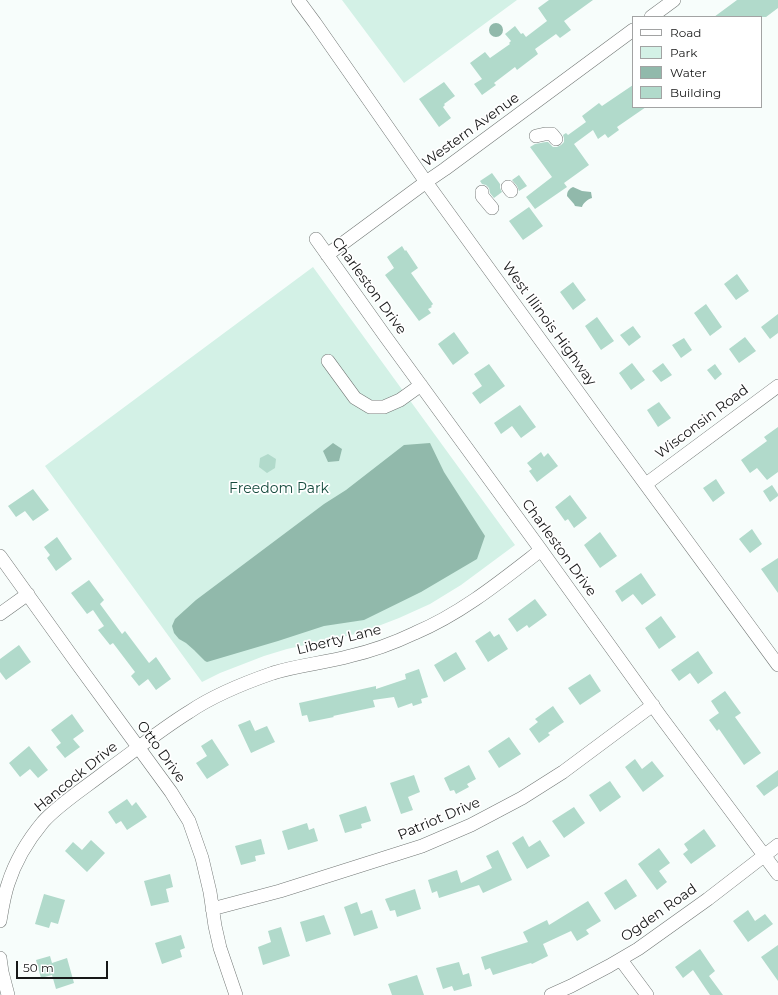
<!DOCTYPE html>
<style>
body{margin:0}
#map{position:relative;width:778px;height:995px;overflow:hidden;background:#f7fdfb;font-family:Montserrat,sans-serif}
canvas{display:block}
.legend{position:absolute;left:632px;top:16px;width:130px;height:92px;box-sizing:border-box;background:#fff;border:1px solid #a2a3a3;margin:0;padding:5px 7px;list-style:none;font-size:12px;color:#171818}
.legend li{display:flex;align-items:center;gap:8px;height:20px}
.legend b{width:20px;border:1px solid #a2a3a3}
.scale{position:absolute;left:16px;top:961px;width:92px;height:18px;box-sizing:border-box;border:2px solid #171818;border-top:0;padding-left:5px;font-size:12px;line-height:14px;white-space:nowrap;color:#171818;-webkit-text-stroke:3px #fff;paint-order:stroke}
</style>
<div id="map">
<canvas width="778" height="995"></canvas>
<ul class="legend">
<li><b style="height:5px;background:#fff"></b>Road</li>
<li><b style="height:11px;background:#d3f1e6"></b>Park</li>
<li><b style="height:11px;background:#91b9ab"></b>Water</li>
<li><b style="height:11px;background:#b1dacb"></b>Building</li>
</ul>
<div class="scale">50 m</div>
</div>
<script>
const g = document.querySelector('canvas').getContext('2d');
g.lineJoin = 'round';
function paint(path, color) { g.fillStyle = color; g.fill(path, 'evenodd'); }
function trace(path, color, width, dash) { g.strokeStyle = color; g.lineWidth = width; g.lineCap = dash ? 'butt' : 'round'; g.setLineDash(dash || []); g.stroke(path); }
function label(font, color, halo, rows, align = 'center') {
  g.font = font + ' Montserrat,sans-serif'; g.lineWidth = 3.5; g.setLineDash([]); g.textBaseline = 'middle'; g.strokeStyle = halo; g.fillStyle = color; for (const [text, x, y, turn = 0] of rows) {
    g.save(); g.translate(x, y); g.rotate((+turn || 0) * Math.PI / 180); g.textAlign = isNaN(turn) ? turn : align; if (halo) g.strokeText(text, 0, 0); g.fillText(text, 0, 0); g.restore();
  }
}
paint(new Path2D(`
 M342,0H517L404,83Z
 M313,267L515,545L461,585L430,604L399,618L360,633L287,649L264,656L220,673L202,682L45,466Z`), '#d3f1e6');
paint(new Path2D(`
 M489 30a7 7 0 1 1 14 0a7 7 0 1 1-14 0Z
 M573,187L582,191L591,192L592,198C588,199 583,203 582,207L575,206L574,204L567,196C567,191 569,189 573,187Z
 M333,443L342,449L339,461L328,462L323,451Z
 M430,443L444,472L485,536L477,559L421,592L364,620L324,626L278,641L207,662L205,661L194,650L186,643L179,639L174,633L172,626L175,619L196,600L324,504L346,490L404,445Z`), '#91b9ab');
paint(new Path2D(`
 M549,0H593L564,21L571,30L560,38L556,34L535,49L538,54L517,70L515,67L494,83L496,85L482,95L474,84L482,79L470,63L485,52L490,58L510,44L509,43L511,41L505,34L515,26L521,34L523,33L526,37L547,21L538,8Z
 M737,0H778V8L766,17H714Z
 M444,82L455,96L444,104L445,105L443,107L451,118L439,127L419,99Z
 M633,85V107H646L617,127L619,130L608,138L605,134L598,139L593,130L574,144L589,165L564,183L567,187L535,209L526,197L552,177L530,147L535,144L546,142H548L553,147H557L561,145L564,142V138L563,135L566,133L568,135L586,122L582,116L599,103L602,106Z
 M492,173L500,184V188L502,192L494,198L490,193L489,188L486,185L482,184L480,181Z
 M519,175L527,186L519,191L517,186L512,180Z
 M529,207L543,226L523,240L509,221Z
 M402,246L405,251L406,250L418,268L411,273L433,304L431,306L432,307L428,309L431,313L419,321L385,275L394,268L387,257Z
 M737,274L749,291L736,300L724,284Z
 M573,282L586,300L573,310L560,292Z
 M706,304L722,327L710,336L694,313Z
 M778,314V333L770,339L761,327Z
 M597,317L614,341L601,350L585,326Z
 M633,326L641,337L629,346L620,335Z
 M454,332L469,353L453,365L438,344Z
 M745,337L756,351L739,363L729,349Z
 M684,338L692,350L681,358L672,345Z
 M632,363L645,380L631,390L619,373Z
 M663,363L672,375L661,382L652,371Z
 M489,364L505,386L480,404L472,393L482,386L474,374Z
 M715,364L722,374L715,380L707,370Z
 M659,402L671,418L658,427L647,410Z
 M520,405L536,427L521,438L512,426L501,434L494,423Z
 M778,427V472L767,480L757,468L750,473L741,460L767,441L764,437Z
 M541,452L544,457L548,453L558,466L537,482L529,471L532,469L527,463Z
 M268,454L276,459L275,468L267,473L259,467L260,458Z
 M716,479L725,493L713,502L703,488Z
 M772,485L778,494V496L770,502L763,491Z
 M33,489L49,510L33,521L25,511L16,517L8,506Z
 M570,495L587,518L574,528L568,519L565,521L555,507Z
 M752,529L762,544L750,553L739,539Z
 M600,532L617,556L600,568L584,545Z
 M57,537L72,559L56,571L47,558L50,555L44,547Z
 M778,558V593L761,569Z
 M641,573L656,595L642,605L633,594L622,602L615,591Z
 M89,580L104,600L100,604L122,634L125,631L149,663L156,657L171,679L156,690L148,679L139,686L131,676L135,672L113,643L110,645L98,630L104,626L93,610L87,614L71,593Z
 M535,599L547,615L529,628L527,625L517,632L508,619Z
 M661,616L676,637L659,649L645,628Z
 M490,631L494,637L499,634L508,649L488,662L475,641Z
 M19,645L31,662L6,680L0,672V659Z
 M698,651L713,673L698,684L690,673L679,681L671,670Z
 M456,652L466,669L444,682L434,665Z
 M419,669L428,697L421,699L422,703L413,706L412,703L398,708L394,697L373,700L375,707L333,716L334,717L309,722L307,715L302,716L299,703L376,686V689L406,679L405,674Z
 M590,674L601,691L580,705L568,688Z
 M725,691L741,713L735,717L761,753L744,765L719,729L717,731L709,720L719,713L711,701Z
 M553,706L564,722L548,733L550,735L539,743L529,729L538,722L535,719Z
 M72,714L84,731L73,739L80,747L65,758L56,747L61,743L51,730Z
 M250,720L255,731L267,726L275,742L251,753L238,725Z
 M509,737L521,754L499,768L488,751Z
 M212,739L229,765L207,779L196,763L207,756L201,746Z
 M29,746L48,770L38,778L30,769L20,777L9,763Z
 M635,759L642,769L652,761L664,776L643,792L625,767Z
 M469,765L476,779L467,784L469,787L456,794L454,790L450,791L444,778Z
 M778,770V786L764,796L756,786Z
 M414,775L420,792L408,797L413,810L401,814L390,783Z
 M610,781L621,797L600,812L589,795Z
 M127,799L132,806L136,802L147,817L127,830L121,821L116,824L108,812Z
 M366,806L371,821L361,824L362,828L345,833L339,815Z
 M574,807L585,823L564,838L552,821Z
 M307,823L309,830L314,828L318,841L288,850L282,831Z
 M704,829L716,846L691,864L683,854L688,850L684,844Z
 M523,836L529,847L540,840L550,856L527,869L512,843Z
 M261,839L265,854L255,856L256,861L241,865L235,846Z
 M91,840L105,853L87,872L65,851L73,842L82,850Z
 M659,848L670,863L659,871L667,882L657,890L638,864Z
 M498,850L512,880L483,893L479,885L439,898L437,891L432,893L428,880L457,870L461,883L492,868L486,856Z
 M170,874L173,887L166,889L169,902L151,906L144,881Z
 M626,879L637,896L615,910L604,893Z
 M415,889L421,909L397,917L395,910L390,911L385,899Z
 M44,894L65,900L58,924L51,922L49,928L35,924Z
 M588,901L601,921L586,930L589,934L577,941L571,931L543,944L548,956L532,964L531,963L493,975L490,968L485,970L481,957L528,942L523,932L547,920L549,925Z
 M357,902L361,914L372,910L378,928L354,936L344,907Z
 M748,910L755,921L765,914L773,924L748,942L733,921Z
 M324,915L331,934L306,942L300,922Z
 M281,927L290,956L263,965L258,947L271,942L268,931Z
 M181,935L185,948L180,950L182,957L162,964L155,943Z
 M778,945V981L761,957Z
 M700,949L715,971L709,976L723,995H710L693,970L683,978L675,967Z
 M50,956L52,963L67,958L74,983L56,989L52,975L41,978L36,960Z
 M459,962L463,975L469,973L472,986L454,991L452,986L443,989L436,968Z
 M417,975L424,995H392L388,984Z`), '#b1dacb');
const minor = new Path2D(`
 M298,0L315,23L426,182L602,425L778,665
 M651,17L674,0
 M536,136L545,134H552L556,139
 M508,187L511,191
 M482,192V196L492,208
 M316,239L385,336L541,550L661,717L778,874
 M327,255L426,182L445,169L633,30
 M328,361L355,398L370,407H384L400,400L421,385
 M646,484L778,386
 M0,556L76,662L171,792L189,821L202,858L210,892L215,926L220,948L236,995
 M0,614L28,594
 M212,909L280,891L422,846L471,825L522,798L563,772L653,705
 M0,921C2,909 4,896 8,884C15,862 28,840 43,822C59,804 86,787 105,772C133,752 160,730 189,712C214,695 244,683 273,673C298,665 325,663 350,656C372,651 394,643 415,633C462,613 501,581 541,550
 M0,958L2,972L8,995
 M621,960L647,995
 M551,995L571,986L609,966L638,949L708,899L778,845`);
trace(minor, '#727775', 14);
trace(minor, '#fff', 13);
label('14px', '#171818', '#fff', [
 ["Western Avenue",471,130,-36],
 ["Charleston Drive",369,286,54],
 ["West Illinois Highway",549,324,54],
 ["Wisconsin Road",702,422,-37],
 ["Charleston Drive",559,548,54],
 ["Liberty Lane",339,640,-14],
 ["Otto Drive",161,752,54],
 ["Hancock Drive",76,777,-39],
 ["Patriot Drive",439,819,-23],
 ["Ogden Road",659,913,-35]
]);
label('14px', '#164c3e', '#fff', [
 ["Freedom Park",279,489]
]);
</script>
